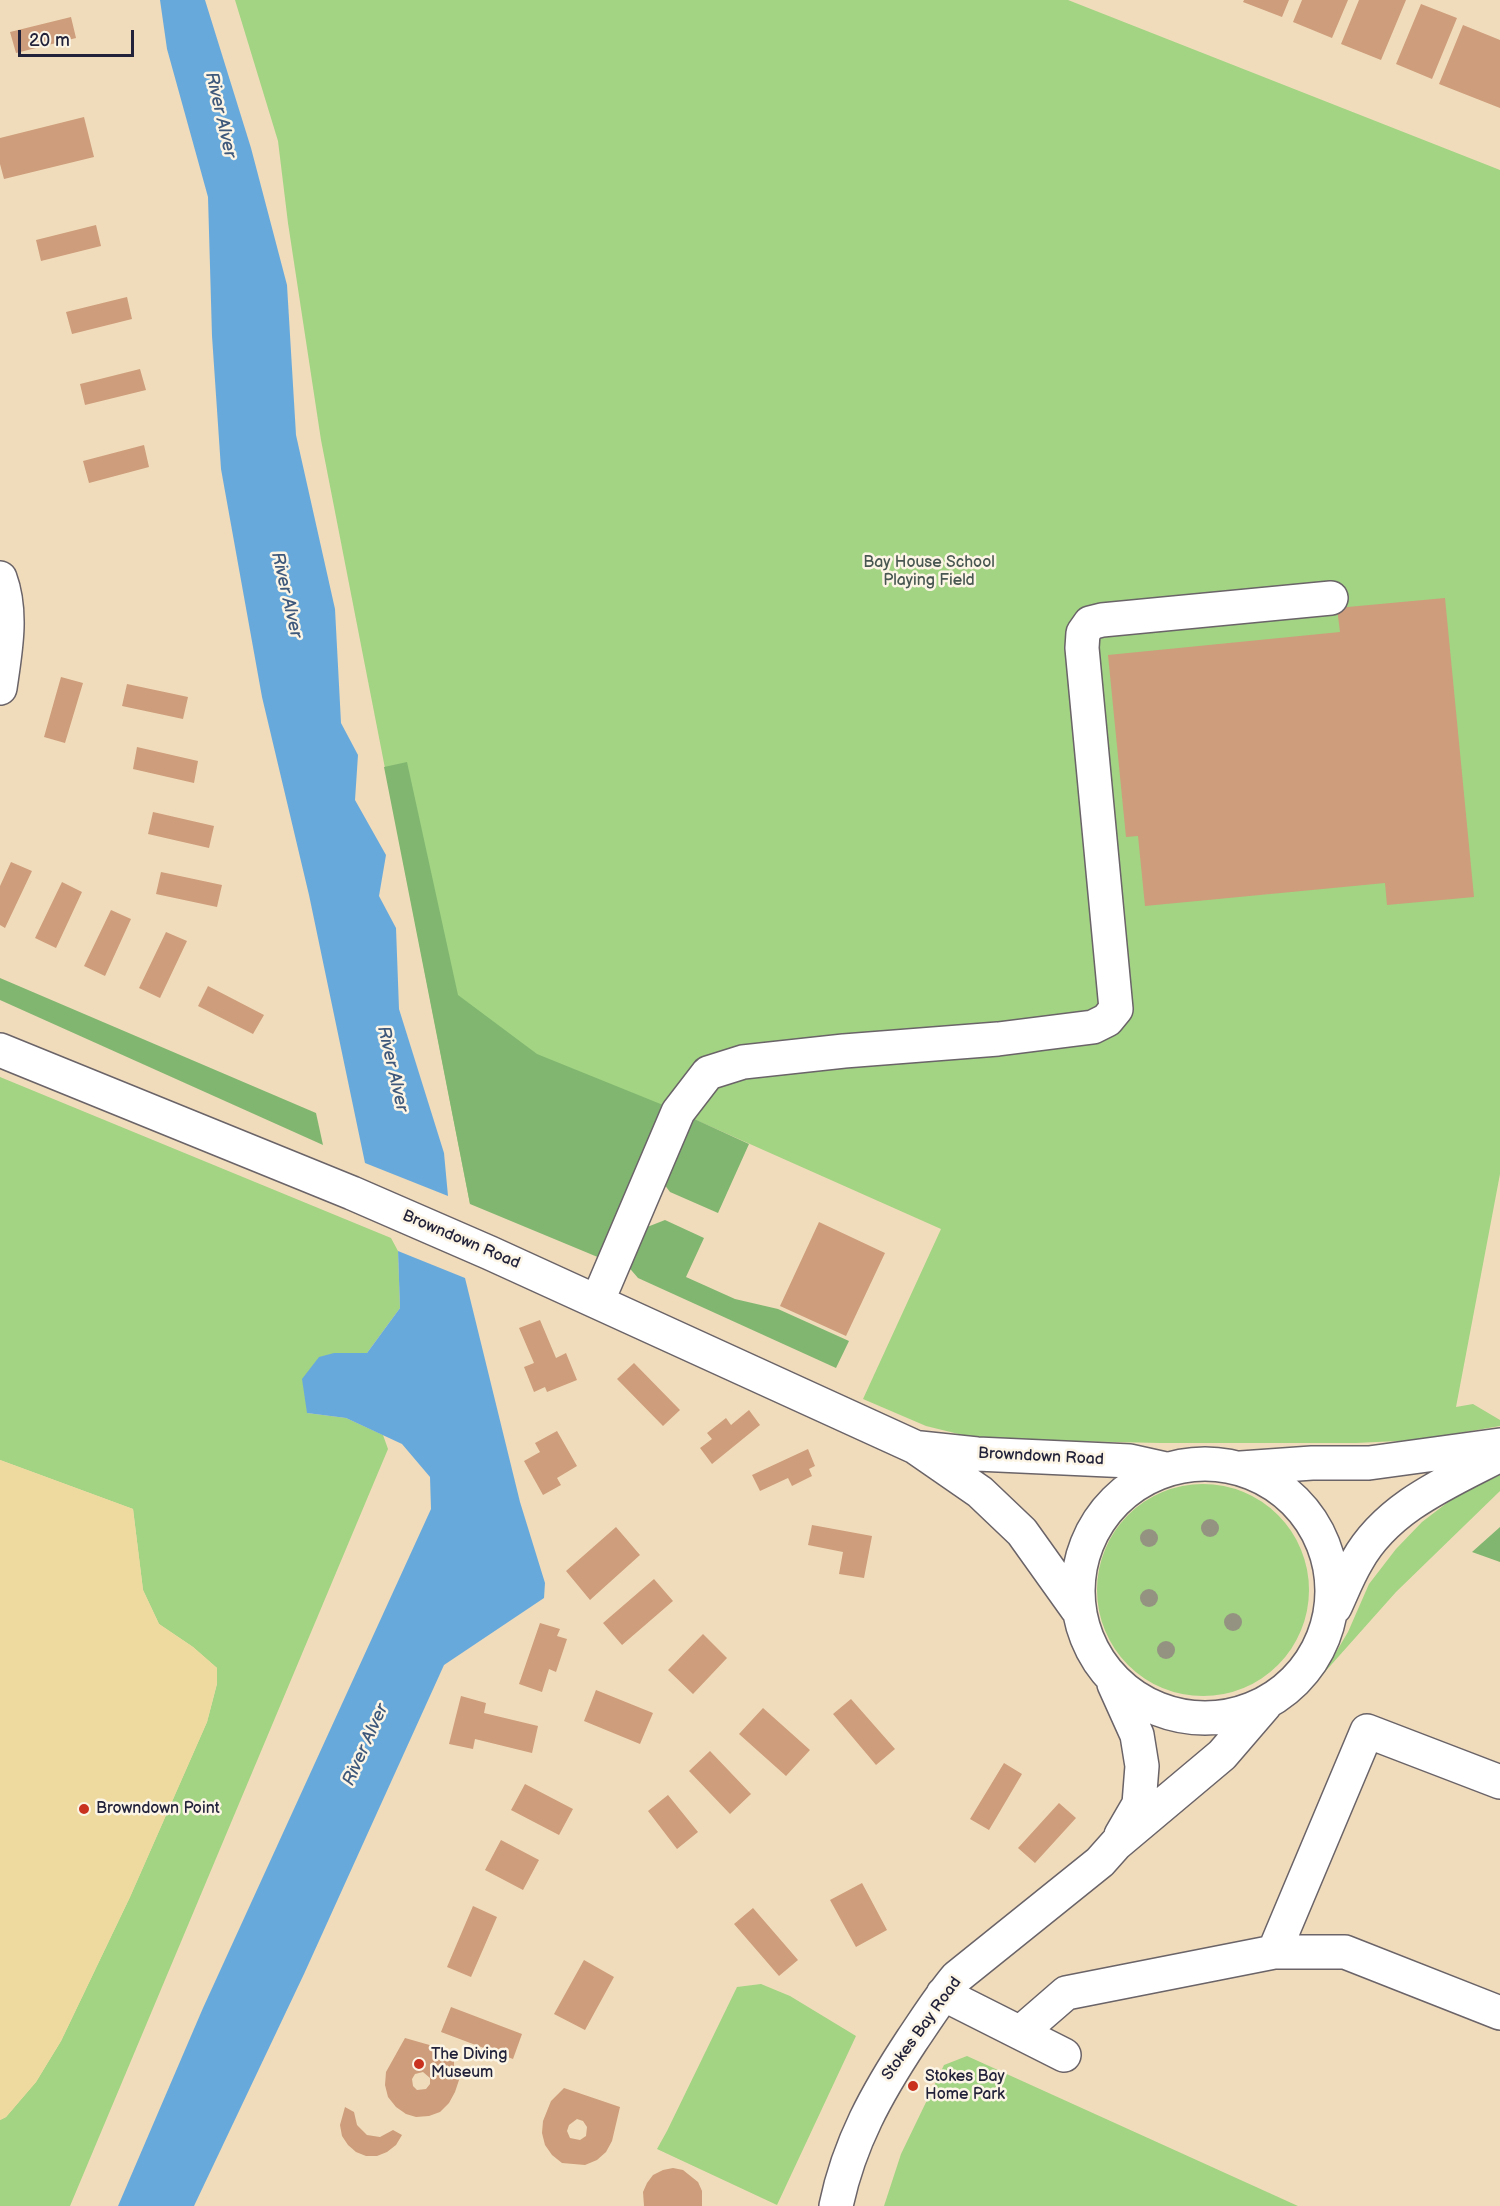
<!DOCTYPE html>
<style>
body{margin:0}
#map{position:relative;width:1500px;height:2206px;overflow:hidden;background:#f0dcbb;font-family:"Balsamiq Sans",sans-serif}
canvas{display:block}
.scale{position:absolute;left:18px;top:30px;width:116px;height:27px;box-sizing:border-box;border:3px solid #22223b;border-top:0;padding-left:8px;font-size:18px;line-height:21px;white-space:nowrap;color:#22223b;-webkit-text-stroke:4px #fcf5e5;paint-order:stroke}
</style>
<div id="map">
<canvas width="1500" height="2206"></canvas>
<div class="scale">20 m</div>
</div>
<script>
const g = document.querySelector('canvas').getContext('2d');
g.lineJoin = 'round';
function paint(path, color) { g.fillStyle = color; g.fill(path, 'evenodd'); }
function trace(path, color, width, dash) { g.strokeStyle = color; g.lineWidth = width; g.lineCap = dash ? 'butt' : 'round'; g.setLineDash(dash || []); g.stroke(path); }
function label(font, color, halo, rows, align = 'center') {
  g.font = font + ' "Balsamiq Sans",sans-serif'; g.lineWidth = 5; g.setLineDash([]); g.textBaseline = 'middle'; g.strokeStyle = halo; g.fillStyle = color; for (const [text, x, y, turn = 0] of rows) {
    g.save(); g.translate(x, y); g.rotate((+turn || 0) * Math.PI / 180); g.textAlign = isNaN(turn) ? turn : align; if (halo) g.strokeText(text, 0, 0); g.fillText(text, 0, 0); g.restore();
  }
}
paint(new Path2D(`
 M235,0H1068L1500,170V1174L1456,1407L1473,1404L1500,1420V1426L1419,1440L1356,1443H1160L979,1439L926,1426L863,1399L941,1229L669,1108L470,1204L321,440L288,223L278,141Z
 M0,1077L391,1238L398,1251L400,1308L367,1353H334L307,1413L346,1418L383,1435L388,1449L70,2206H0V2120L6,2117L36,2082L61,2041L130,1897L207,1722L217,1684V1668L193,1647L159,1624L143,1590L133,1509L0,1460Z
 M1500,1475V1491L1396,1592L1323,1674L1348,1632L1369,1584L1396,1549L1422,1522L1456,1496Z
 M1097 1590a106 106 0 1 1 212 0a106 106 0 1 1-212 0Z
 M761,1984L790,1996L856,2036L777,2205L657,2149L667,2131L737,1987Z
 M967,2056L1298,2206H884L901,2154L944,2065Z`), '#a2d483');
paint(new Path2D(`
 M407,762L458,995L537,1054L668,1107L600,1258L470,1204L384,767Z
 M0,978L316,1113L323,1145L0,1000Z
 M690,1117L749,1144L718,1213L670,1192L661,1180Z
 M665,1220L704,1238L686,1277L735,1299L778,1309L849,1341L836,1368L638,1278L626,1264L642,1229Z
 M1500,1527V1562L1472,1552Z`), '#81b671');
paint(new Path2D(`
 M0,1460L133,1509L143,1590L159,1624L193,1647L217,1668V1683L207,1722L130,1897L61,2041L36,2082L6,2117L0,2120Z`), '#eeda9e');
paint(new Path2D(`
 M160,0H205L251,148L287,285L296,435L335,609L341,723L358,755L355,800L386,855L379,896L396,928L399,1009L444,1153L448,1196L365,1163L309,895L262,697L221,469L212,336L208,197L167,49Z
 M398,1251L465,1278L520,1502L545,1583L544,1598L444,1665L304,1974L194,2206H118L203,2008L431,1509L430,1477L402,1444L346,1418L307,1413L302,1379L319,1357L334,1353H367L400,1308Z`), '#68a9dc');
paint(new Path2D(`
 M1244,0H1289L1282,17L1243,2Z
 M1302,0H1348L1332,38L1293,22Z
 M1359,0H1406L1381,60L1341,44Z
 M1421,4L1457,18L1432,79L1396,64Z
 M71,17L76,38L16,53L10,32Z
 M1463,25L1500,40V108L1439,84Z
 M84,117L94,157L4,179L0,164V138Z
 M96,225L101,246L41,261L36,240Z
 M127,297L132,319L72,334L66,312Z
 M140,369L146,390L85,405L80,384Z
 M144,445L149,467L89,483L83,461Z
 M1445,598L1474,897L1387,905L1385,883L1145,906L1138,836L1126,837L1108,655L1340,632L1337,608Z
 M61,677L83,683L65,743L44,737Z
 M127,684L188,697L183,719L122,706Z
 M137,747L198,761L194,783L133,769Z
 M153,812L214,826L209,848L148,834Z
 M11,862L32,871L5,928L0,925V886Z
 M161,872L222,885L217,907L156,894Z
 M62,882L82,892L56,948L35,938Z
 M111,910L131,919L105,976L84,966Z
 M166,932L187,941L160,998L139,988Z
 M208,986L264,1015L253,1034L198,1006Z
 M819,1222L885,1253L846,1336L780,1306Z
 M540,1320L556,1358L566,1353L577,1380L547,1392L545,1387L534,1392L524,1367L534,1363L519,1328Z
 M634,1363L680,1410L663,1426L617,1379Z
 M749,1410L760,1425L712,1464L700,1448L712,1439L707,1433L726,1418L731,1425Z
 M557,1431L577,1466L557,1478L561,1485L543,1495L524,1461L540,1452L535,1443Z
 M808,1449L815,1466L809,1469L812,1476L792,1486L788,1478L760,1491L752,1475Z
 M812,1525L872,1536L864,1578L839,1574L843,1552L808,1545Z
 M616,1527L640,1555L590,1600L566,1571Z
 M654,1579L673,1601L622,1645L603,1623Z
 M540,1623L560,1629L557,1636L567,1639L556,1672L549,1669L542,1692L519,1684Z
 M703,1634L727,1658L693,1694L668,1670Z
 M596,1690L653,1713L640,1744L584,1721Z
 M461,1696L486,1703L484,1713L538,1726L532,1753L475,1739L473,1749L449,1744Z
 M851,1699L895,1749L876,1765L833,1714Z
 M763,1708L810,1750L786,1776L739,1734Z
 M710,1751L751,1794L730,1814L689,1771Z
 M1004,1763L1022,1774L989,1830L970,1819Z
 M525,1784L573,1809L559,1835L511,1810Z
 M668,1795L698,1832L677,1849L648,1811Z
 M1059,1803L1076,1818L1035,1863L1018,1848Z
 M501,1840L539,1860L523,1890L485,1870Z
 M862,1883L887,1930L856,1947L830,1900Z
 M473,1906L497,1917L471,1977L447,1967Z
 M753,1908L798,1960L779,1976L734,1924Z
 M584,1960L614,1977L585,2030L554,2014Z
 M451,2007L522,2034L513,2059L441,2032Z
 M405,2038L454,2052V2074L460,2077L455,2092L449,2103L440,2112L429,2116L416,2117L406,2114L396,2107L388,2097L385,2085L386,2072ZM423,2072L430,2078V2084L426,2089L417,2090L413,2086L412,2079L415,2074Z
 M564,2088L620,2107L612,2141L606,2152L597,2160L585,2165L562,2163L552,2155L545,2145L542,2133L543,2121L551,2101ZM577,2119L583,2121L587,2127L586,2136L580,2140L570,2138L567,2131L569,2125Z
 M345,2107L354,2112L357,2125L367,2135L380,2137L393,2130L402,2135L396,2145L387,2152L377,2156H366L356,2152L348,2145L342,2136L340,2125Z
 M673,2168L683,2170L698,2182L702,2191V2206H644L643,2192L647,2183L653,2175L663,2170Z`), '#ce9d7b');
const minor = new Path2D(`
 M0,578C13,613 5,653 0,688
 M0,1050L352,1193L490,1253L915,1447L980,1492L1022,1532L1077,1609
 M598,1300L678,1112L708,1073L743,1062L844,1051L998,1039L1093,1027L1107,1020L1116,1009L1082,648L1083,633L1090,623L1102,620L1331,598
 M920,1448L977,1454L1130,1461L1166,1469
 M1078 1591a127 127 0 1 1 254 0a127 127 0 1 1-254 0Z
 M1241,1468L1312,1463H1369L1500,1445
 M1335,1607C1342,1592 1348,1576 1357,1561C1387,1507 1448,1482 1500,1455
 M1114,1684L1137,1735L1142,1766L1139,1804L1121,1835
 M1274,1952L1367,1731L1500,1782
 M943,1994L1064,2055
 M1021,2032L1066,1993L1274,1952H1345L1500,2013
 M836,2206C849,2143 877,2093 912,2040C927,2018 940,1997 957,1977L1100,1862L1116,1844L1222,1755L1265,1705`);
trace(minor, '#6a6368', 36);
trace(minor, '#fff', 33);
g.fillStyle = '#949381';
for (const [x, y] of [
 [1210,1528],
 [1149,1538],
 [1149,1598],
 [1233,1622],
 [1166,1650]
]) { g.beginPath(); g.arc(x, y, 9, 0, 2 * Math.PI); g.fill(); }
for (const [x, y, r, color] of [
 [84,1809,6,"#c8321e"],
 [419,2064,6,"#c8321e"],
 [913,2086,6,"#c8321e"]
]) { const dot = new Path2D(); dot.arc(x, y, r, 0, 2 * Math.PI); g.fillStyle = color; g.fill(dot); trace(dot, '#fcf5e5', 2); }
label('16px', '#485751', '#fcf5e5', [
 ["Bay House School",929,563],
 ["Playing Field",929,581]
]);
label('16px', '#22223b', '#fcf5e5', [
 ["Browndown Road",461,1240,23],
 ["Browndown Road",1041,1457,3],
 ["Stokes Bay Road",922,2029,-54]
]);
label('16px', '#22223b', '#fcf5e5', [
 ["Browndown Point",96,1809],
 ["The Diving",431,2055],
 ["Museum",431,2073],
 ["Stokes Bay",925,2077],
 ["Home Park",925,2095]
], 'left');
label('italic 18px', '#3e587b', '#fcf5e5', [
 ["River Alver",220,115,77],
 ["River Alver",286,595,77],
 ["River Alver",392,1069,77],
 ["River Alver",366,1745,-66]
]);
</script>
